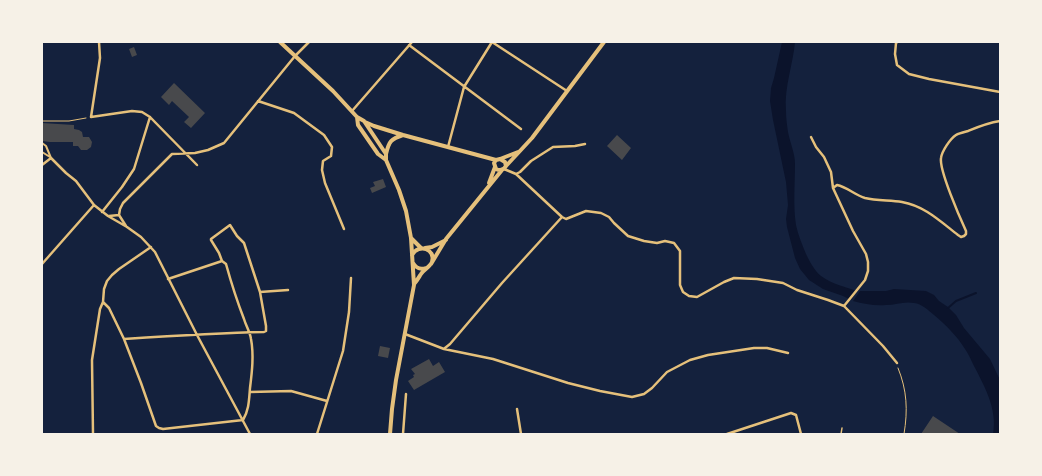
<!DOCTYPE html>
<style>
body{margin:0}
#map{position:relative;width:1042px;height:476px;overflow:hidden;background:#14213d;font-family:Montserrat,sans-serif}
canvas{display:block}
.frame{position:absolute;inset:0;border:43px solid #f6f1e7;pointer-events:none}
</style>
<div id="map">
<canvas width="1042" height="476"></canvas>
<div class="frame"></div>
</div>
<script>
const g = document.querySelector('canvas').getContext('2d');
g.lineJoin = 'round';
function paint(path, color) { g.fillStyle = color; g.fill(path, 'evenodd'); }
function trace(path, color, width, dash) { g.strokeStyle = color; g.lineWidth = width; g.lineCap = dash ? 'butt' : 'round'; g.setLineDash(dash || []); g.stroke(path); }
paint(new Path2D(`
 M782,42H795C793,65 784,87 786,111C786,118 787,125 788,132C790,143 795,153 795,164C795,185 793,205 796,225C798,235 802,244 806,254C810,262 814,270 821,276C832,284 845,287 857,291L851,300L843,296L823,289L809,280L800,269L795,258L787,227L786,219L788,205L786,182L773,120L770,101L771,88L774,78Z
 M894,289L926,291L934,295L939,301L948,307L956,315L964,328L990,359L1000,380V434H993C998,408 983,384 972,362C970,358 968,353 965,349C957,336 946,325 934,315C928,310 922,304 914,303C904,301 896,305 886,305C875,306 864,304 853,301L860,291H886Z`), '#0b132b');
trace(new Path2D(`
 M948,308L956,301L976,293`), '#0b132b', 2);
paint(new Path2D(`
 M134,47L137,55L132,57L129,49Z
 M174,83L205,113L191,128L184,122L189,117L172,101L169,105L161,97Z
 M42,123L74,125V129L79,130L82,132L83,137H89L92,142L91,147L87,150H81L78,146H73V142H50L42,141Z
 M617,135L631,148L622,160L607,146Z
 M383,179L386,187L372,193L370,188L375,186L373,182Z
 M380,346L390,348L388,358L378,356Z
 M429,359L433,366L439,362L445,372L414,390L408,381L414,377L413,375L415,374L411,369Z
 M933,416L960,434H921Z`), '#48494c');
trace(new Path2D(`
 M42,121H69L86,118
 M898,368C907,390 908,410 904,434`), '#e5c07b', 1);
trace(new Path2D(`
 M841,434L842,428`), '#e5c07b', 1.5);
trace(new Path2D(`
 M42,143L46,146L51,158
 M42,152L50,157`), '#e5c07b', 2);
trace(new Path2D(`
 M99,42L100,58L91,117L132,111L142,112L150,117L197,165
 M897,42L896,43L895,54L897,65L909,74L929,79L1000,92
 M409,45L521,129
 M258,101L294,113L324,135L332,147L331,156L323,161L322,170L325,183L344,229
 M352,111L412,42
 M811,137L816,147L824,157L831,172L833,188L853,231L866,254L868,262V271L865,280L844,306
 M448,147L464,87L492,42L567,91
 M42,165L51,158L66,173L76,181L94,205L108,216L127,227L141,237L155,252L197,335L250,434
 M504,169L516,174L562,217L566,219L586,211L601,213L609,217L614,223L628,236L644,241L657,243L665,241L674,243L680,251V285L683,292L689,296L697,297L724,282L734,278L757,279L783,283L797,290L828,300L844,306L883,346L897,363
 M516,174L520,172L531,161L553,147L575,146L585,144
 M833,188L837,185C847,187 855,195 865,198C877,201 890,200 902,202C925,206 941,222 958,235L961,237L964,236L966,234V231C960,218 939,170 941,158C942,151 950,139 956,135C959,133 964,132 968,131C980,126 987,123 1000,121
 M102,212L122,187L134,169L150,117
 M119,215L120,209L123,203L172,154L195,153L208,150L224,143L295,56L309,42
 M119,215L126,226
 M109,216L119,215
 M42,264L94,205
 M168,279L222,261
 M260,292L288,290
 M103,302L109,308L124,339L141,383L156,426L159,428L163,429L243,420
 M405,334L444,349L493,359L568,383L600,391L632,397L644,394L652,388L667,372L690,360L708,355L754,348H767L788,353
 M124,339C170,336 217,333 264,332L266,331V326L260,292L244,243L237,236L230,225L211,239V240L219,253L222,261L226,264C231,282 237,301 244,319C246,326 250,332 251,339C254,355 252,372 250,388C249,400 249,410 243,420
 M445,348L450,344L502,283L562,217
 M250,392L291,391L327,401
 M517,409L521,434
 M93,434L92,360L100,309L103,302L104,289L107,281L112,275L119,269L151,247
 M317,434L343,351L349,312L351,278
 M403,434L406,394
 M727,434L791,413L796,415L801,434`), '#e5c07b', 2.5);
trace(new Path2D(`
 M280,42L333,91L357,117L364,121L386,154V160L399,190L406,211L411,238L414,285L396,380L392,409L390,434
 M357,117L358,125L378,154L386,160
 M365,122L374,126L403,135L496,160
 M386,154C389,141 391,139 403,135
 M500,159L518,152
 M506,166L505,162L500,159L496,160L494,163L496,169C500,171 504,170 506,166L532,138L604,42
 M489,183L495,167
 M411,238L421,248
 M425,248L432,247L446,240
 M412,255C419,243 436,249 432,262C430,267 424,269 421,274C419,277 417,281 414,284
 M413,263C416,268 421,270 426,268
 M431,264L446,239L502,170`), '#e5c07b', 4);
</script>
